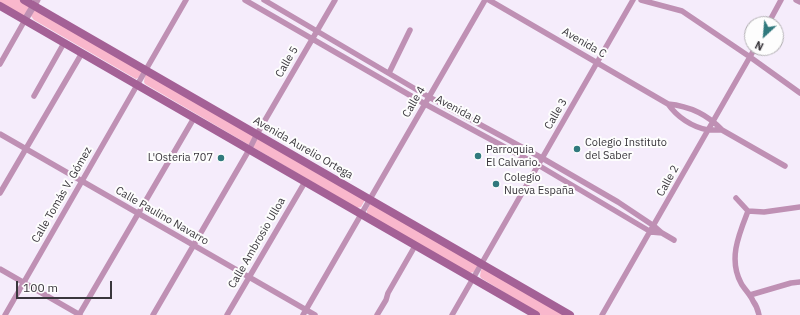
<!DOCTYPE html>
<meta charset="utf-8">
<style>
body{margin:0}
#map{position:relative;width:800px;height:315px;overflow:hidden;background:#f5ecfb;font-family:"IBM Plex Sans",sans-serif}
canvas{display:block}
.north{position:absolute;left:744px;top:16px;width:40px;height:40px;box-sizing:border-box;background:#fdfdfd;border:1px solid #afadb0;border-radius:50%;rotate:206deg;font-size:11px;font-weight:700;line-height:16px;text-align:center;color:#39363c}
.north::after{content:'';display:block;margin:auto;width:14px;height:18px;background:#30797d;clip-path:polygon(50% 0,100% 100%,50% 72%,0 100%)}
.scale{position:absolute;left:16px;top:281px;width:96px;height:18px;box-sizing:border-box;border:2px solid #39363c;border-top:0;padding-left:5px;font-size:12px;line-height:14px;white-space:nowrap;color:#39363c;-webkit-text-stroke:3px #fdfdfd;paint-order:stroke}
</style>
<div id="map">
<canvas width="800" height="315"></canvas>
<div class="north">N</div>
<div class="scale">100 m</div>
</div>
<script>
const g = document.querySelector('canvas').getContext('2d');
g.lineJoin = 'round';
function paint(path, color) { g.fillStyle = color; g.fill(path, 'evenodd'); }
function trace(path, color, width, dash) { g.strokeStyle = color; g.lineWidth = width; g.lineCap = dash ? 'butt' : 'round'; g.setLineDash(dash || []); g.stroke(path); }
function label(font, color, halo, rows, align = 'center') {
  g.font = font + ' "IBM Plex Sans",sans-serif'; g.lineWidth = 4; g.setLineDash([]); g.textBaseline = 'middle'; g.strokeStyle = halo; g.fillStyle = color; for (const [text, x, y, turn = 0] of rows) {
    g.save(); g.translate(x, y); g.rotate((+turn || 0) * Math.PI / 180); g.textAlign = isNaN(turn) ? turn : align; if (halo) g.strokeText(text, 0, 0); g.fillText(text, 0, 0); g.restore();
  }
}
paint(new Path2D(`
 M0,0H23L33,5L29,15L22,16L0,4Z
 M35,9L142,69L141,76L136,79L34,20L31,16Z
 M150,73L365,200L361,207L357,208L145,84L144,82L145,75Z
 M372,201L480,263C478,269 475,273 469,273L367,214V210Z
 M485,267L569,315H541L481,278L480,276L481,270Z`), '#f9b7cc');
trace(new Path2D(`
 M245,0L425,104L538,165L651,232L662,233
 M264,0L429,97L542,158L618,202L654,226L662,233L674,240
 M489,0L668,104C689,106 707,114 722,130L785,166
 M641,0L682,11L750,57L800,93
 M796,0L800,2
 M768,24L781,0
 M0,64L25,20
 M389,73L410,30
 M34,96L64,43
 M668,104C677,117 692,127 708,130C713,130 717,130 722,130
 M0,134L315,315
 M0,193L82,53
 M736,198L748,211L764,212L800,207
 M748,211C739,234 728,259 741,283C744,289 750,294 753,301C756,305 758,310 759,315
 M0,269L80,315
 M750,295L791,283L800,282
 M5,315L186,0
 M79,315L194,118
 M153,315L249,150L257,134L335,0
 M227,315L305,182
 M303,315L485,0
 M377,315L386,300L388,293L415,246
 M452,315L633,0
 M602,315L755,48`), '#bf90b4', 5.5);
trace(new Path2D(`
 M25,20L37,0`), '#bf90b4', 7);
trace(new Path2D(`
 M24,0L570,315
 M0,6L536,315`), '#a46196', 8);
for (const [x, y, r, color] of [
 [577,149,4,"#30797d"],
 [478,156,4,"#30797d"],
 [221,158,4,"#30797d"],
 [496,184,4,"#30797d"]
]) { const dot = new Path2D(); dot.arc(x, y, r, 0, 2 * Math.PI); g.fillStyle = color; g.fill(dot); trace(dot, '#fdfdfd', 1.5); }
label('11px', '#39363c', '#fdfdfd', [
 ["Avenida C",584,43,30],
 ["Calle 5",287,62,-60],
 ["Calle 4",414,102,-60],
 ["Avenida B",458,110,28],
 ["Calle 3",556,114,-60],
 ["Avenida Aurelio Ortega",303,148,30],
 ["Calle 2",668,181,-61],
 ["Calle Tomás V. Gómez",62,195,-60],
 ["Calle Paulino Navarro",162,216,30],
 ["Calle Ambrosio Ulloa",257,243,-60]
]);
label('11px', '#39363c', '#fdfdfd', [
 ["Colegio Instituto",585,143],
 ["del Saber",585,156],
 ["Parroquia",486,150],
 ["El Calvario.",486,163],
 ["L'Osteria 707",213,158,"right"],
 ["Colegio",504,178],
 ["Nueva España",504,191]
], 'left');
</script>
